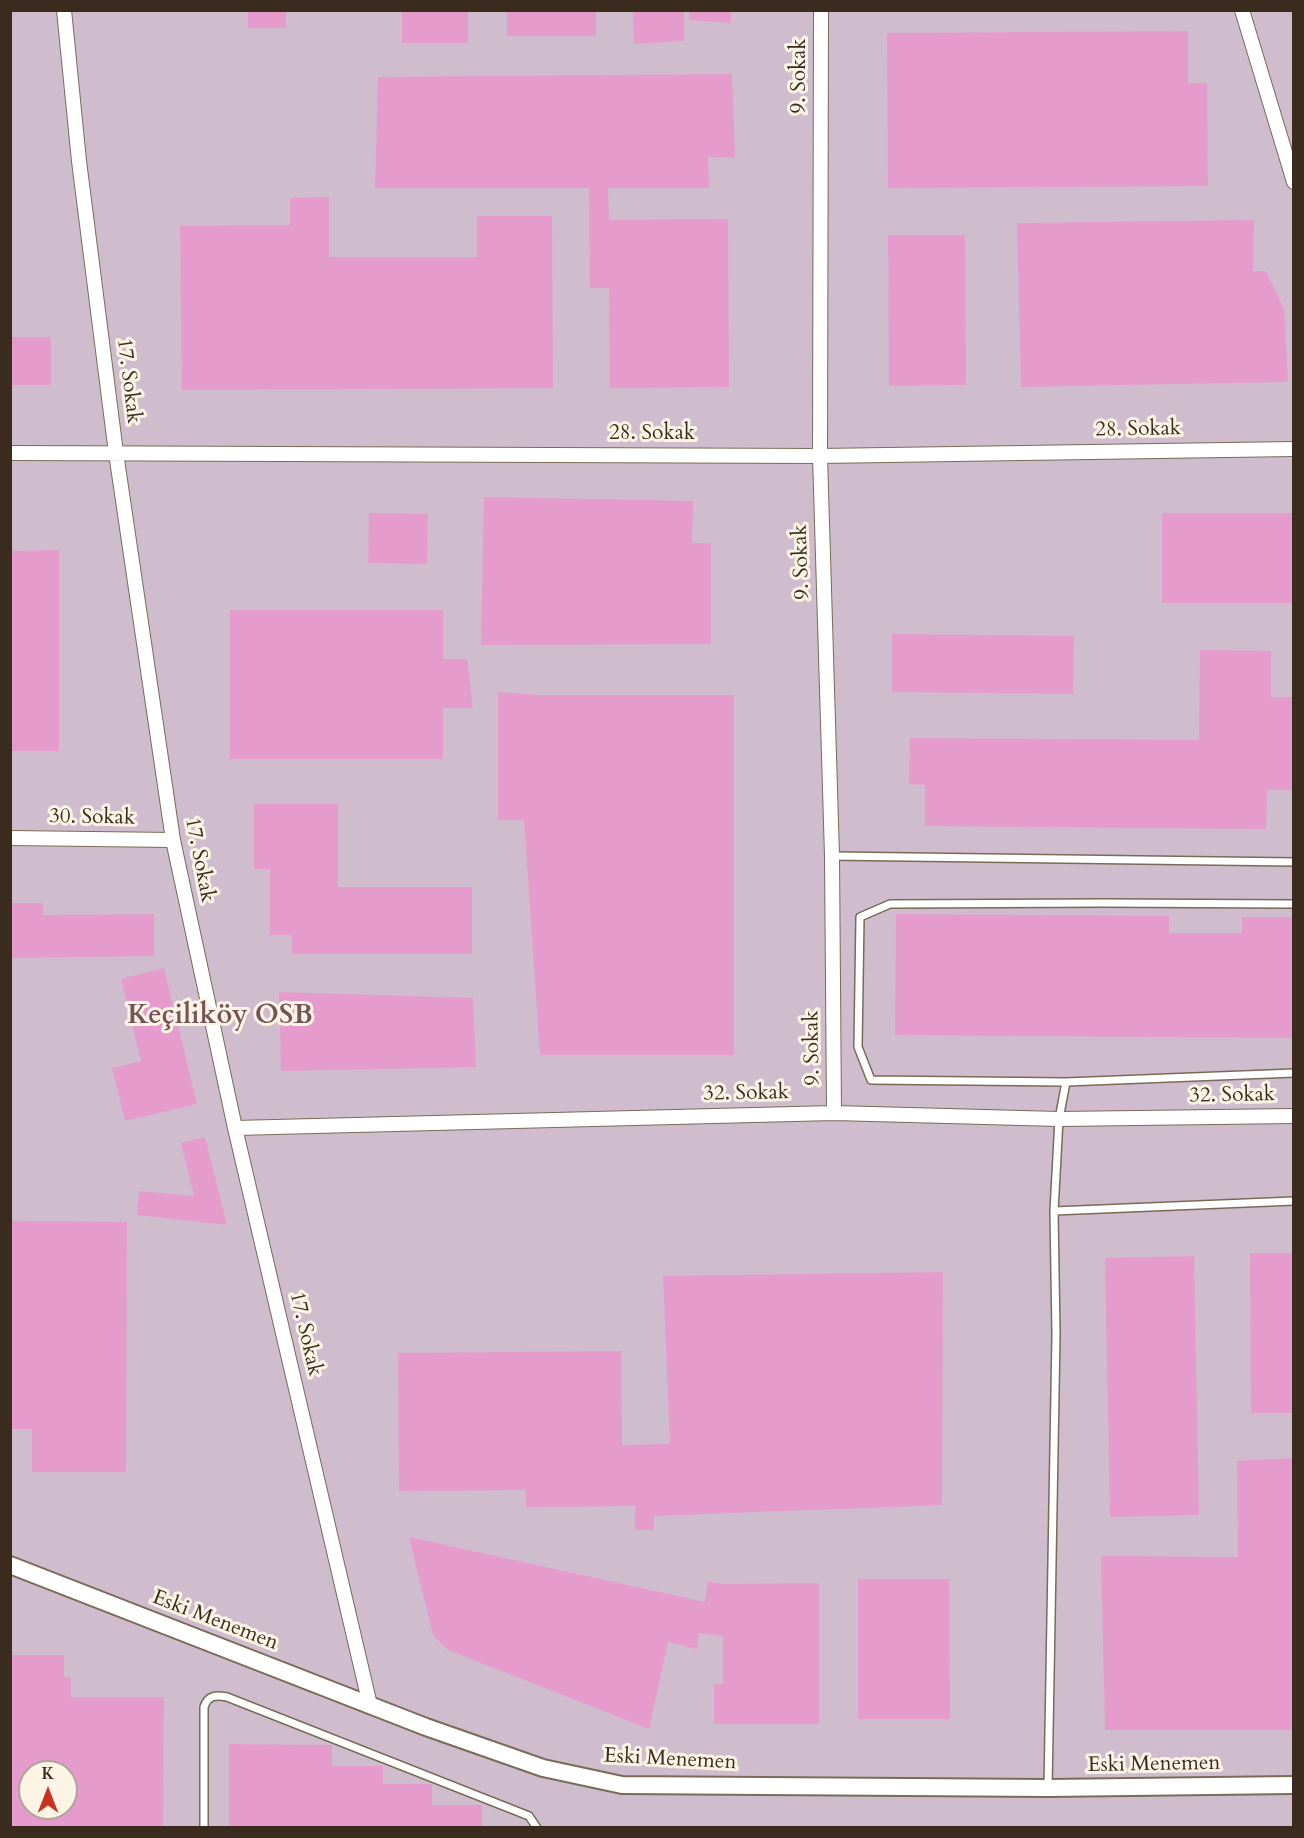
<!DOCTYPE html>
<meta charset="utf-8">
<style>
body{margin:0}
#map{position:relative;width:1304px;height:1838px;overflow:hidden;background:#ede4c4;font-family:Cardo,serif}
canvas{display:block}
.frame{position:absolute;inset:0;border:12px solid #3b2a1e;pointer-events:none}
.north{position:absolute;left:18px;top:1760px;width:60px;height:60px;box-sizing:border-box;background:#fcf5e5;border:2px solid #afa495;border-radius:50%;rotate:0deg;font-size:16px;font-weight:700;line-height:24px;text-align:center;color:#3b2a1e}
.north::after{content:'';display:block;margin:auto;width:21px;height:27px;background:#c8321e;clip-path:polygon(50% 0,100% 100%,50% 72%,0 100%)}
</style>
<div id="map">
<canvas width="1304" height="1838"></canvas>
<div class="frame"></div>
<div class="north">K</div>
</div>
<script>
const g = document.querySelector('canvas').getContext('2d');
g.lineJoin = 'round';
function paint(path, color) { g.fillStyle = color; g.fill(path, 'evenodd'); }
function trace(path, color, width, dash) { g.strokeStyle = color; g.lineWidth = width; g.lineCap = dash ? 'butt' : 'round'; g.setLineDash(dash || []); g.stroke(path); }
function label(font, color, halo, rows, align = 'center') {
  g.font = font + ' Cardo,serif'; g.lineWidth = 6; g.setLineDash([]); g.textBaseline = 'middle'; g.strokeStyle = halo; g.fillStyle = color; for (const [text, x, y, turn = 0] of rows) {
    g.save(); g.translate(x, y); g.rotate((+turn || 0) * Math.PI / 180); g.textAlign = isNaN(turn) ? turn : align; if (halo) g.strokeText(text, 0, 0); g.fillText(text, 0, 0); g.restore();
  }
}
paint(new Path2D(`
 M11,11H1293V1827L11,1828ZM30,1772H66V1808H30Z`), '#cfbdce');
paint(new Path2D(`
 M248,10H286V28H248Z
 M402,10H468V43H402Z
 M507,10H596V36H507Z
 M633,10H684V41L634,44Z
 M689,10H731V23L689,20Z
 M1188,31V83H1207L1208,186L888,188L887,33Z
 M732,74L735,158L708,157L709,188H608L609,220L728,219L729,387L610,388L609,288H590L589,188H375L378,77Z
 M329,197V257H477V216H552L553,388L182,390L180,226L290,225V198Z
 M1254,220L1253,271H1266L1284,309L1288,382L1021,387L1017,223Z
 M888,235H965L966,385L889,386Z
 M10,337H51V385H10Z
 M484,497L693,501L692,543H711V644L481,645Z
 M369,513L428,514L427,564L368,563Z
 M1162,513H1293V603H1162Z
 M59,550V751H10V551Z
 M230,610H443V659H467L473,708H443V759H230Z
 M892,634L1074,636L1073,694L892,692Z
 M1200,650L1271,651V697H1293V790H1267L1266,829L925,826V785L909,784L910,738L1199,740Z
 M498,692L540,695H734V1055H540L524,820H498Z
 M254,804H338V887H472V954H292V935H270V869H254Z
 M10,903H43V915L154,914V956L10,958Z
 M896,914L1169,916V933H1242V917H1293V1038L895,1035Z
 M164,968L197,1104L125,1121L112,1068L141,1061L121,979Z
 M279,992L473,998L476,1067L281,1071Z
 M205,1137L227,1225L137,1215L139,1191L194,1196L181,1143Z
 M10,1221L127,1222L126,1472H32V1429H10Z
 M1250,1253H1293V1413H1251Z
 M1194,1256L1199,1515L1110,1517L1105,1258Z
 M943,1272L942,1505L654,1516V1530H635V1506L526,1507V1490L399,1491L398,1353L621,1351L622,1445L670,1444L663,1276Z
 M1293,1458V1730H1105L1101,1556L1238,1557L1237,1461Z
 M409,1537L705,1602L708,1581L725,1584L819,1583V1724H714V1684H723V1636L699,1633L697,1649L668,1642L649,1729L448,1650L433,1635Z
 M858,1579H949L950,1719H858Z
 M10,1655H64V1677H71V1697H164L163,1827H10ZM30,1772H66V1808H30Z
 M229,1744L332,1745V1766H383V1784H432V1805H482V1827H229Z`), '#e59ccc');
const service = new Path2D(`
 M832,856L1294,862
 M1294,904L1103,903L890,904L860,917L858,1047L871,1080L1066,1082L1294,1073
 M1054,1211L1294,1201
 M1048,1788L1056,1335L1054,1211L1059,1119L1066,1082
 M204,1828V1707C208,1695 216,1695 227,1697L529,1816L537,1828`);
const minor = new Path2D(`
 M64,10L79,161L116,453L173,840L235,1128L370,1705
 M821,10L820,456L832,856L834,1113
 M1242,10L1294,182
 M10,453L820,456L1294,449
 M10,838L173,840
 M235,1128L834,1113L1059,1119L1294,1116`);
const tertiary = new Path2D(`
 M10,1565L426,1727L543,1768L622,1785L1048,1788L1294,1785`);
trace(service, '#796b58', 10);
trace(minor, '#796b58', 16);
trace(tertiary, '#796b58', 20);
trace(service, '#fff', 7);
trace(minor, '#fff', 14);
trace(tertiary, '#fff', 16);
label('21px', '#3b2a1e', '#fcf5e5', [
 ["9. Sokak",800,76,-90],
 ["17. Sokak",128,381,83],
 ["28. Sokak",1138,430,-1],
 ["28. Sokak",652,434],
 ["9. Sokak",802,562,-92],
 ["30. Sokak",92,818,1],
 ["17. Sokak",199,860,79],
 ["9. Sokak",813,1048,-91],
 ["32. Sokak",746,1094,-1],
 ["32. Sokak",1232,1096,-1],
 ["17. Sokak",305,1334,77],
 ["Eski Menemen",215,1621,21],
 ["Eski Menemen",670,1760,3],
 ["Eski Menemen",1154,1765,-1]
]);
label('bold 27px', '#76525b', '#fcf5e5', [
 ["Keçiliköy OSB",220,1017]
]);
</script>
